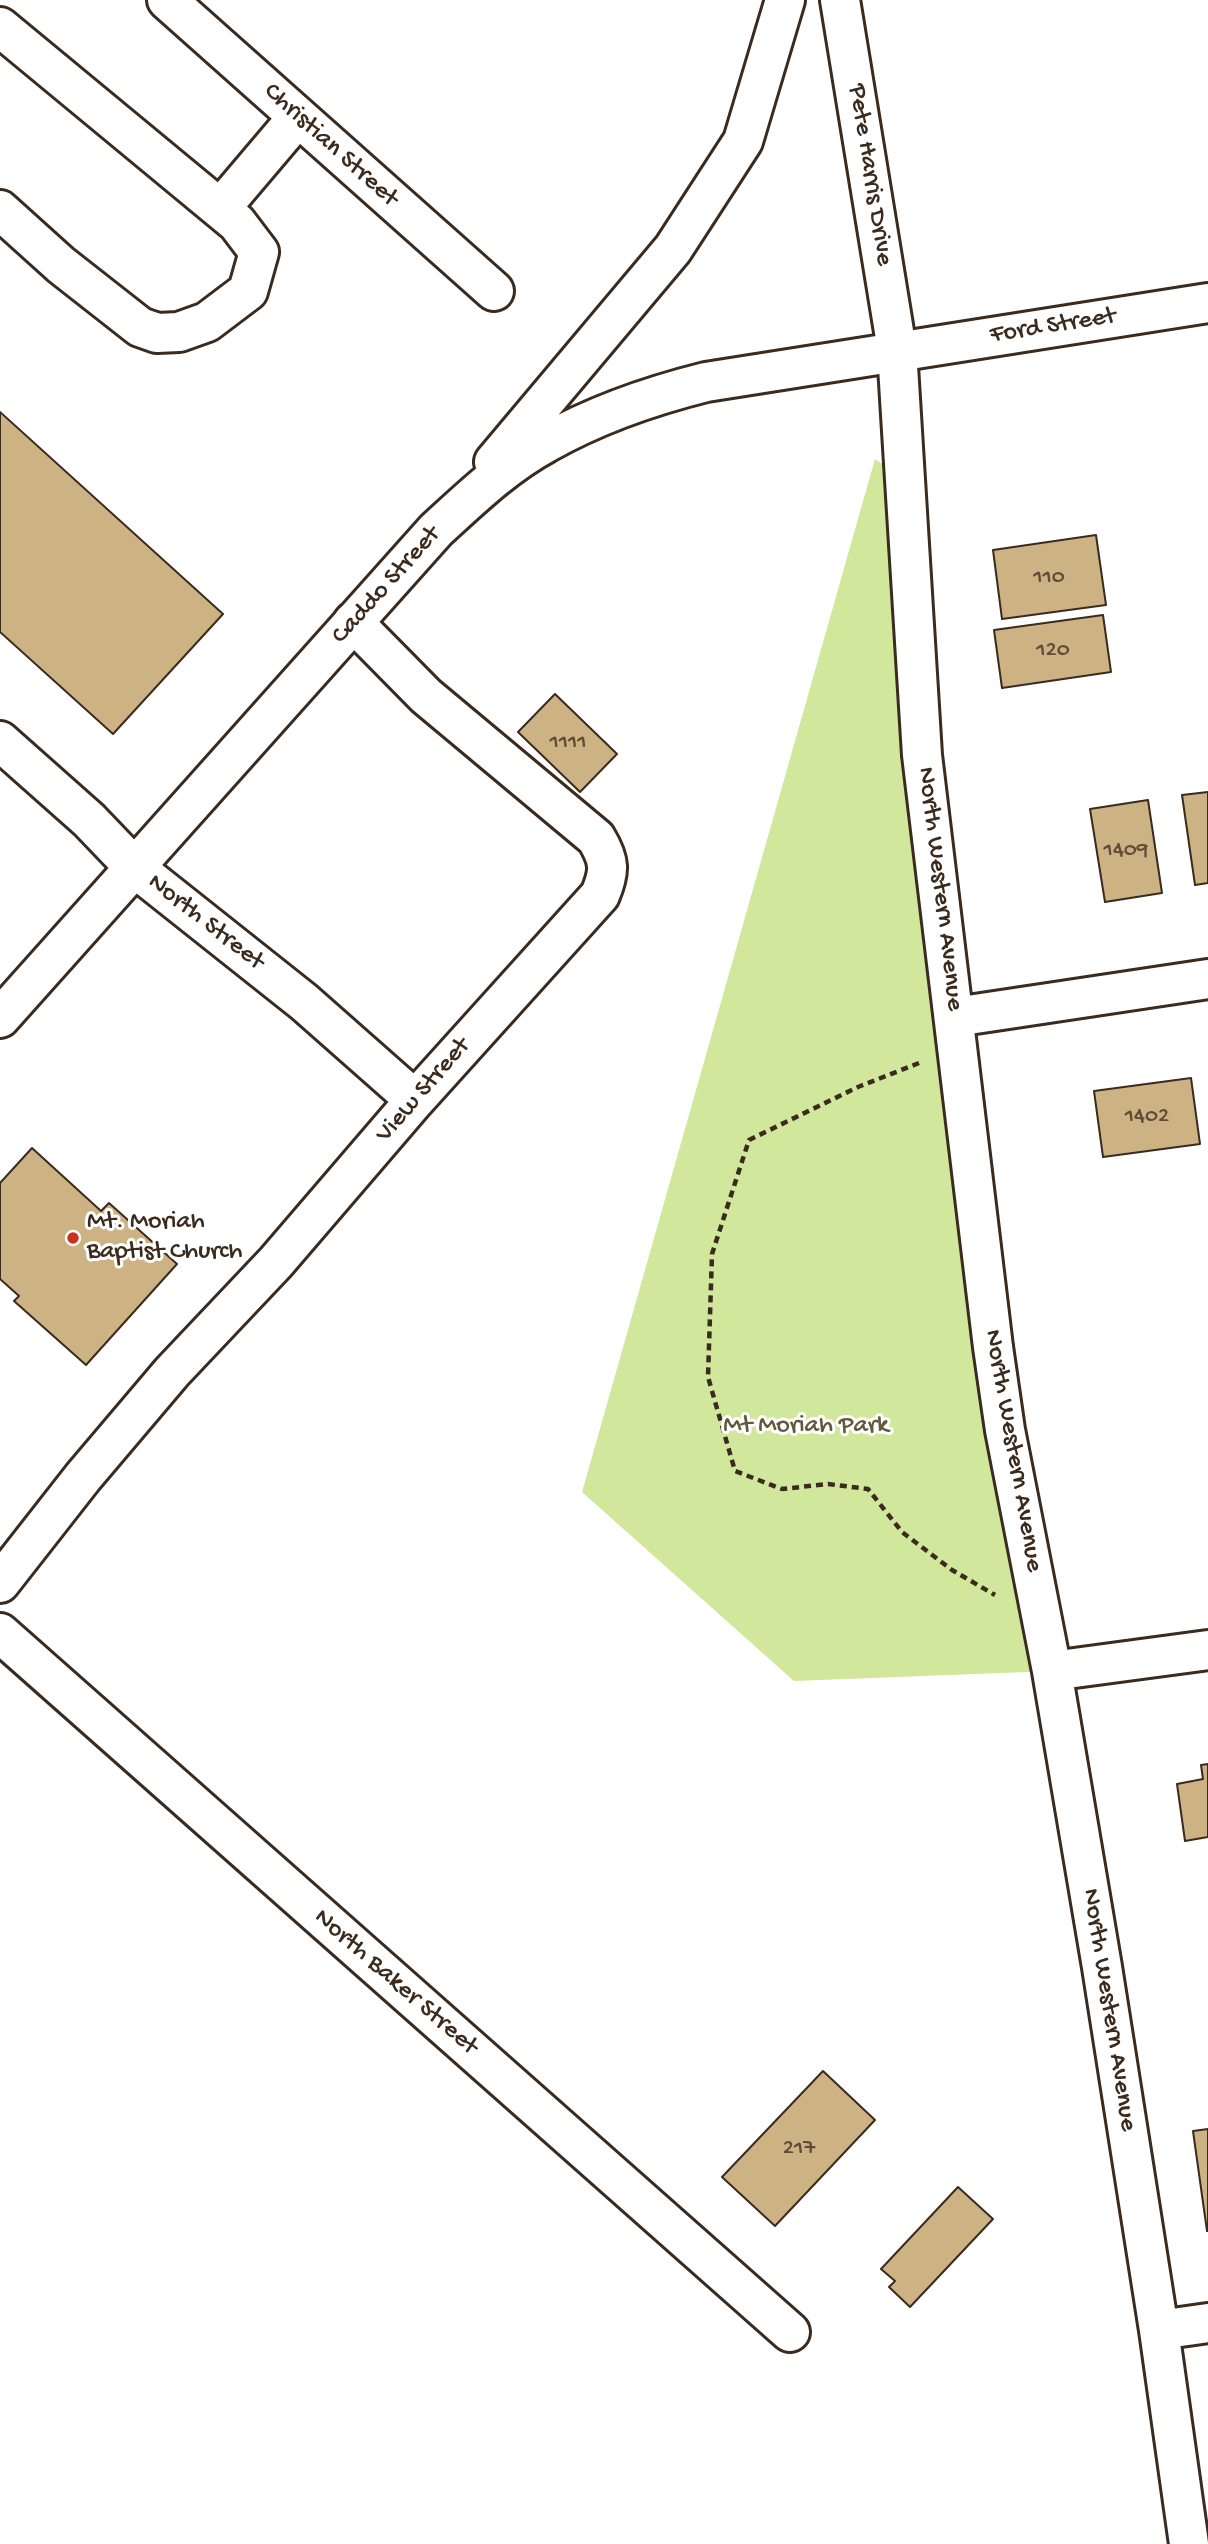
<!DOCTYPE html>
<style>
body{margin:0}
canvas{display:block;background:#fff}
</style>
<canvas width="1208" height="2544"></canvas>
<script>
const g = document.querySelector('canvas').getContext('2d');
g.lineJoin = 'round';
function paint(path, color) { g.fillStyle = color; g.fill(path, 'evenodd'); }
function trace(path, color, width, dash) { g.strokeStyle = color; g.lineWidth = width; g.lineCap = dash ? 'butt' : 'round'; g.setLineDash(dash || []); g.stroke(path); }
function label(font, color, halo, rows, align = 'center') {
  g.font = font + ' "Gochi Hand",sans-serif'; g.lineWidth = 6; g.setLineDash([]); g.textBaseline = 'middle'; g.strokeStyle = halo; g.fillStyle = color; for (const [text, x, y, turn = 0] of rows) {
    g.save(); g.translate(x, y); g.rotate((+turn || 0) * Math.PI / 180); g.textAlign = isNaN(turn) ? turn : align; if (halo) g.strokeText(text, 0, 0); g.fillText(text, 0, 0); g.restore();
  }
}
paint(new Path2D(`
 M875,459L906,479L1052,1671L794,1681L582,1492Z`), '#d1e79b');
const building = new Path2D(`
 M0,412L223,614L113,734L0,632Z
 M1096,535L1106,605L1002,619L993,550Z
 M1103,615L1111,672L1002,688L994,630Z
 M555,694L617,754L580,792L518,732Z
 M1208,792V883L1195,885L1182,795Z
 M1148,800L1162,893L1105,902L1090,809Z
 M1191,1078L1200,1144L1103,1157L1094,1091Z
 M32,1148L101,1211L109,1203L177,1264L86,1365L14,1301L19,1296L0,1279V1183Z
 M1208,1764V1837L1185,1841L1177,1784L1203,1779L1201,1765Z
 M823,2071L875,2120L775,2226L722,2177Z
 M1208,2129V2231H1207L1193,2131Z
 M958,2187L993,2219L910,2307L889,2287L895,2281L881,2269Z`);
paint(building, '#cdb384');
trace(building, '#3b2a1e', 2);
const minor = new Path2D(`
 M167,0L494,291
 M0,27L237,223L259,252L248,291L207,322L179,332L157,333L140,327L61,265L0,210
 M220,209L298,117
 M897,350L922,755L993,1347L1005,1430L1052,1671L1102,1967L1159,2330L1189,2544
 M0,741L89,820L134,867L304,1002L415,1100
 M955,1017L1208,979
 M0,1583L83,1477L172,1372L276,1262L415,1100L600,895C610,871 610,861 596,838L426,696L353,622
 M0,1633L790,2332
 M1052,1671L1208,1650
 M1159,2330L1208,2323`);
const major = new Path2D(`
 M840,0L897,350
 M494,462L673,249L743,141L785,0
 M0,1018L436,530C470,499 505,465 546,443C597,414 650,396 706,382L1208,303`);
trace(minor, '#3b2a1e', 44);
trace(major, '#3b2a1e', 44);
trace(new Path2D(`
 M919,1063L858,1087L749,1140L712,1254L708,1377L735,1471L782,1489L828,1484L868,1489L902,1532L952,1570L995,1595`), '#3b2a1e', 4.5, [7, 5]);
trace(minor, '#fff', 38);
trace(major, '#fff', 38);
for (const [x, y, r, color] of [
 [73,1238,7,"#c8321e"]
]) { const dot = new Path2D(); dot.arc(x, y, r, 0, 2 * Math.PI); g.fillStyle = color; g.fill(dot); trace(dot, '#fff', 2.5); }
label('23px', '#604c38', null, [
 ["110",1049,578],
 ["120",1053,651],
 ["1111",568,743],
 ["1409",1126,851],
 ["1402",1147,1117],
 ["217",799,2149]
]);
label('26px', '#3b2a1e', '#fff', [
 ["Christian Street",330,146,42],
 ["Pete Harris Drive",869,175,81],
 ["Ford Street",1053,327,-9],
 ["Caddo Street",387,586,-48],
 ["North Western Avenue",939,889,83],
 ["North Street",205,923,38],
 ["View Street",424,1091,-49],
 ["North Western Avenue",1012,1451,80],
 ["North Baker Street",395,1983,41],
 ["North Western Avenue",1108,2010,81]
]);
label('26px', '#3b2a1e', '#fff', [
 ["Mt. Moriah",87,1223],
 ["Baptist Church",87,1253]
], 'left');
label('26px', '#60593d', '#fff', [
 ["Mt Moriah Park",806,1427]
]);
</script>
